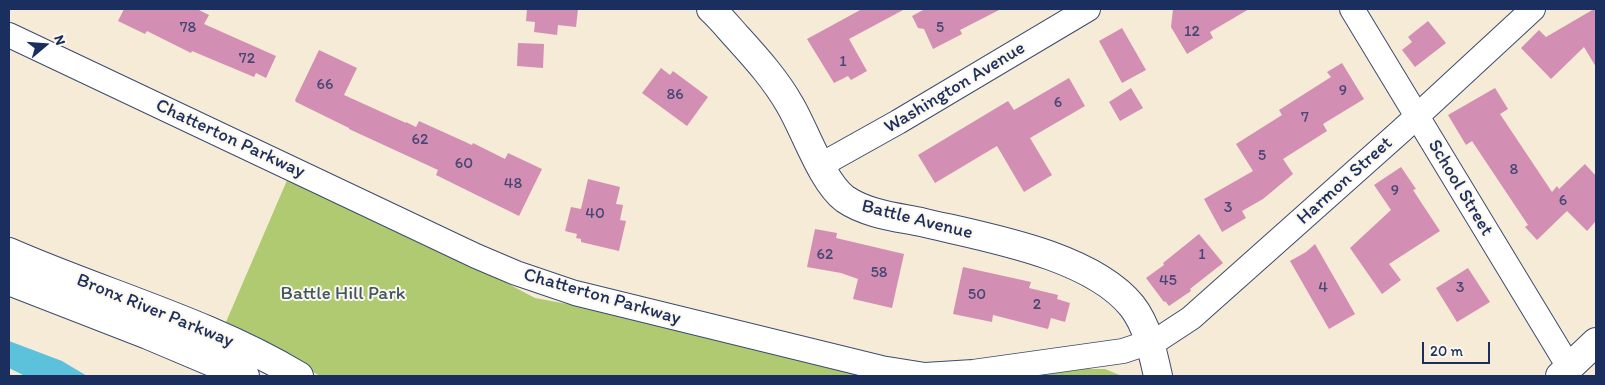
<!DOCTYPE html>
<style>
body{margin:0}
#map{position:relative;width:1605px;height:385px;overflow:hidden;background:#f6ebd6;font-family:Itim,sans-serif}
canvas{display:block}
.frame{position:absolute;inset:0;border:10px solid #1b2f5e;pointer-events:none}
.north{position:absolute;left:20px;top:20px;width:50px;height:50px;-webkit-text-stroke:4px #fbf7ec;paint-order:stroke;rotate:72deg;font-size:14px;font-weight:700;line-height:20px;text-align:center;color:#1b2f5e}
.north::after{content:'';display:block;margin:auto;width:18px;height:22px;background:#1b2f5e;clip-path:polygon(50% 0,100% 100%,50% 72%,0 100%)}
.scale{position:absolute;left:1422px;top:342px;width:68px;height:22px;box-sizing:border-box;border:2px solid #1b2f5e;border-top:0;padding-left:6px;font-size:15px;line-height:18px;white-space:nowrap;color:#1b2f5e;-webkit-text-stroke:4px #fbf7ec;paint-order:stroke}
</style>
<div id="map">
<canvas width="1605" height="385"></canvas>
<div class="frame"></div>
<div class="north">N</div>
<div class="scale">20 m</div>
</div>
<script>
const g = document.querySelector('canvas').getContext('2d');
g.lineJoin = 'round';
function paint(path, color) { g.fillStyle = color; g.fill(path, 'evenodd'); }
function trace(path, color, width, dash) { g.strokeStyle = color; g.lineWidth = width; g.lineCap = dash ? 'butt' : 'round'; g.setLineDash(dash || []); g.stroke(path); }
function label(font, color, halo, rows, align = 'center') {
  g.font = font + ' Itim,sans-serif'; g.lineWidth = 4; g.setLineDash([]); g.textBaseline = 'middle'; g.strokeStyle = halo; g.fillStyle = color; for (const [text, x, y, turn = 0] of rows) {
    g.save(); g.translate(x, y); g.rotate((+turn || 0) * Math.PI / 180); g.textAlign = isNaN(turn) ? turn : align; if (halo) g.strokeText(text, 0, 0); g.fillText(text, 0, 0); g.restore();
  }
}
paint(new Path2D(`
 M288,178L461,259L535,298L605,311L869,376H320L226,322Z
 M1078,369H1105L1122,376H1034Z`), '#afca70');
paint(new Path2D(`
 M9,341L62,361L87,376H25L9,368Z`), '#5cc1da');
paint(new Path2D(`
 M124,9H197L209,15L204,24L276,56L266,78L256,73L254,77L192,51L191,53L147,31L145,34L118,21Z
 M527,9H578L576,27L558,25L557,35L534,32L535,22L526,21Z
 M862,9H905L849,39L867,71L851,80L848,76L834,83L807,39Z
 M925,9H1001L960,30L962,34L933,49L924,29L918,28L912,16Z
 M1173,9H1249L1210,32L1213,38L1187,54L1171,27Z
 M1594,9H1596V67L1584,47L1551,79L1521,48L1539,30L1546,37Z
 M1428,21L1446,43L1415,67L1402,50L1412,42L1408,37Z
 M1122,28L1146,70L1122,83L1099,41Z
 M518,43L544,44L543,68L517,66Z
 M319,50L357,68L344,95L406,123V122L416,127L419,121L472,145L473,143L505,159L508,153L542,169L519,216L436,175L438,170L349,129V128L296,102L295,100Z
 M1342,63L1364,99L1323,124L1327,131L1283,159L1293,174L1263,199L1242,211L1246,218L1222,232L1204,199L1253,171L1236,144L1282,115L1279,110L1331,77L1327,72Z
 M661,68L670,75L673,71L708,97L687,126L642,93Z
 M1069,78L1085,106L1030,138L1052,175L1024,192L997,146L935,183L918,155L1008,101L1014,110Z
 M1131,88L1143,108L1120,121L1109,102Z
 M1495,88L1508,109L1500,114L1552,192L1557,186L1559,189L1585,164L1596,176V221L1587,231L1567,211L1537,240L1525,227L1528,225L1472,141L1466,145L1448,115Z
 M1401,167L1416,189L1413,190L1440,231L1389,264L1401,280L1382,294L1350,248L1391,210L1374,185Z
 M588,179L620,187L616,204L623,205L620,220L626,221L619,251L581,242V239L576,238L577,234L565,231L571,207L581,209Z
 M815,229L837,233L836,238L904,254L892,308L853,299L858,279L841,273L807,267Z
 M1199,234L1223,263L1190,289L1191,291L1169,306L1165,301L1164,302L1146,278L1164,265L1163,263Z
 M1315,244L1355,314L1329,329L1290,261L1306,252Z
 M963,267L1031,282L1029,288L1058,295L1057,299L1070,303L1065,322L1051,318L1048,329L993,315L992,322L953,314Z
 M1468,268L1490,302L1457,322L1436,288Z`), '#d38eb4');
const street = new Path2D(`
 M1352,9L1569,367
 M9,35L476,256L516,273L575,293L881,368L925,375L973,372L1123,351L1159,339L1191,318L1401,131L1533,9
 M821,165L898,122L1088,9`);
const secondary = new Path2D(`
 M711,9C720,17 728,27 737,37C756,58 776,80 790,105C805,130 822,182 845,199C867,214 896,217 921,222C983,237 1090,254 1132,306C1147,325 1153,353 1158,376`);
const primary = new Path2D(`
 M1560,376L1596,342`);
const highway = new Path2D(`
 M9,252C105,294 209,322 299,376
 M9,281L148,335L245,376`);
trace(street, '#3c4b70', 26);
trace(secondary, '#3c4b70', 30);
trace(primary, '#3c4b70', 30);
trace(highway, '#3c4b70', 30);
trace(street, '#fff', 24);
trace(secondary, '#fff', 28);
trace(primary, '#fff', 28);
trace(highway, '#fff', 28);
label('16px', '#494774', null, [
 ["78",188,28],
 ["5",940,28],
 ["12",1192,32],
 ["72",247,59],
 ["1",843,62],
 ["66",325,85],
 ["9",1343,91],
 ["86",675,95],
 ["6",1058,103],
 ["7",1305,118],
 ["62",420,140],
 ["5",1262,156],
 ["60",464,164],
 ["8",1514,170],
 ["48",513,184],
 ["9",1395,191],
 ["6",1563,201],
 ["3",1228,208],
 ["40",595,214],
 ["62",825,255],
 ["1",1202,255],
 ["58",879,273],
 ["45",1168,281],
 ["4",1323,288],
 ["3",1460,288],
 ["50",977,295],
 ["2",1037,305]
]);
label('19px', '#1b2f5e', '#fbf7ec', [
 ["Washington Avenue",955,88,-31],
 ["Chatterton Parkway",230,139,25],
 ["Harmon Street",1345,181,-42],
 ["School Street",1460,188,59],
 ["Battle Avenue",917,220,14],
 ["Chatterton Parkway",602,297,16],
 ["Bronx River Parkway",155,311,22]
]);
label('19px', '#405662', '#fbf7ec', [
 ["Battle Hill Park",343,294]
]);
</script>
